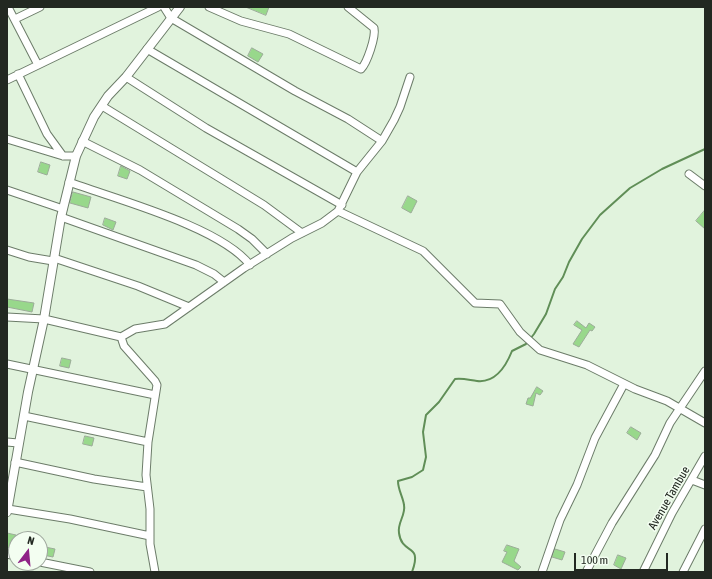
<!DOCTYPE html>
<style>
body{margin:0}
#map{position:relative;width:712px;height:579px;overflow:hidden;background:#e1f3dd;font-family:"Asap Condensed",sans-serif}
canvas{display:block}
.frame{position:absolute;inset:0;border:8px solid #222821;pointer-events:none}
.north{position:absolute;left:8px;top:531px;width:40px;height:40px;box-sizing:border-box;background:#f3fef1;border:1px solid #9fa89e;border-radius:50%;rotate:16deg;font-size:11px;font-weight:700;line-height:16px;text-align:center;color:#222821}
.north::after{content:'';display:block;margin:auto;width:14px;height:18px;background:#8f2387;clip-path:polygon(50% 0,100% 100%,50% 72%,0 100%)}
.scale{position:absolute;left:574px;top:553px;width:94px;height:18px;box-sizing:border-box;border:2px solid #222821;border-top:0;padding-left:5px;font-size:12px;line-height:14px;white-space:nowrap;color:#222821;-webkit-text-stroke:3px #f3fef1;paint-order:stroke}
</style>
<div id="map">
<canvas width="712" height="579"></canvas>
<div class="frame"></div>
<div class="north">N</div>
<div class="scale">100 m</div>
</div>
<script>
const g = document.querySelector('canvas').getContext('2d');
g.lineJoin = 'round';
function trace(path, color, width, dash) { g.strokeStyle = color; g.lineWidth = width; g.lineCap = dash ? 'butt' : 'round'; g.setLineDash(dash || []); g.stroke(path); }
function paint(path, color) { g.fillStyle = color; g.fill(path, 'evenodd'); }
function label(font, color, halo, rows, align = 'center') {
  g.font = font + ' "Asap Condensed",sans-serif'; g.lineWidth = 3; g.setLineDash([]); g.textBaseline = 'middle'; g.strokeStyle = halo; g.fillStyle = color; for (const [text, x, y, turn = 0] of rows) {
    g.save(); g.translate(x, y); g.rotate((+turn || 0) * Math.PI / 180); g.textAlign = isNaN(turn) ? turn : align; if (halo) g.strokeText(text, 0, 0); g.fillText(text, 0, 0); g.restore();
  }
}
trace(new Path2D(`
 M412,572C423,542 402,556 399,533C397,523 406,515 404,505C403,497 398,490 398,481L412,477L423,470L426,457L423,432L426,415L439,402L455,379C463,378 469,380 477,381C495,383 506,366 512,351L526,344L534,334L546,314L555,289L563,277L569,262L582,239L600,215L630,188L662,169L705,149`), '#608e57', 2);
const building = new Path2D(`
 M246,7H269L266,15Z
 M252,48L263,54L258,62L248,56Z
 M41,162L50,165L47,175L38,172Z
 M121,166L130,171L127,179L118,176Z
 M73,192L91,197L88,208L70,203Z
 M408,196L417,201L411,213L402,208Z
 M705,210V229L696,221Z
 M105,218L116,222L113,230L103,225Z
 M7,299L34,303L32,312L7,307Z
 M577,321L586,328L589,323L595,327L592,331L590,330L579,347L573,344L582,330L574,325Z
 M62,358L71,360L69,368L60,366Z
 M537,387L543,391L540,395L536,393L533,406L526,404L528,398H530Z
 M631,427L641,433L637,440L627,433Z
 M85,436L94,438L92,446L83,444Z
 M7,533L16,535V550L7,547Z
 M507,545L519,549L514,561L521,567L518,570L502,562L507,552L504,551Z
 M45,547L55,549L53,557L43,555Z
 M555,549L565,552L562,560L552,557Z
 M618,555L626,558L621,569L614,565Z`);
paint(building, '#98d88b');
trace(building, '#9bac98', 1);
const minor = new Path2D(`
 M8,7L38,65
 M164,7L171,18L295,91L348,119L382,141
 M209,7L241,21L289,34L361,69C367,63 376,37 374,28L348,7
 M15,19L40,7
 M147,49L357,172
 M18,74L47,134L63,156
 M126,77L206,128L342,205
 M7,80L158,7
 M102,106L264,205L302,233
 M7,139L63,156H76
 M82,141L140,170L238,229L252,239L267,254
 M689,174L705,186
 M69,182C115,199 221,227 250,265
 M7,190L63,209
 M338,211L423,251L475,303L500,304L520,332L540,350L587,365L635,389L667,401L705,423
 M61,217L196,265L214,274L224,282
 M7,250L29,257L53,261
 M54,258L138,286L189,307
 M7,317L44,319L121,337
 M7,364L155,395
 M24,416L148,442
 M7,442L18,443
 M15,462L94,479L147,487
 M692,480L705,485
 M8,509L70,519L150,536
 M7,554L16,556
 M40,562L90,572
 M155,572L150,544V509L146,475L148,442L157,385L155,381L124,346L121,337L135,329L165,324L244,268L292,238L322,223L338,211L357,172L382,141L394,120L400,107L410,77
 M542,572L560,520L577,485L595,438L624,384
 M586,572L612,523L655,455L670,423L705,371
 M643,572L672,513L705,456
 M683,572L705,529`);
const tertiary = new Path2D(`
 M7,512L28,392L44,319L61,217L76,156L94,117L108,96L126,77L180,7`);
trace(minor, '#6c7c69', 9);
trace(tertiary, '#6c7c69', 10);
trace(minor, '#fff', 7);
trace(tertiary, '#fff', 8);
label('12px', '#222821', '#f3fef1', [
 ["Avenue Tambue",669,498,-60]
]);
</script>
